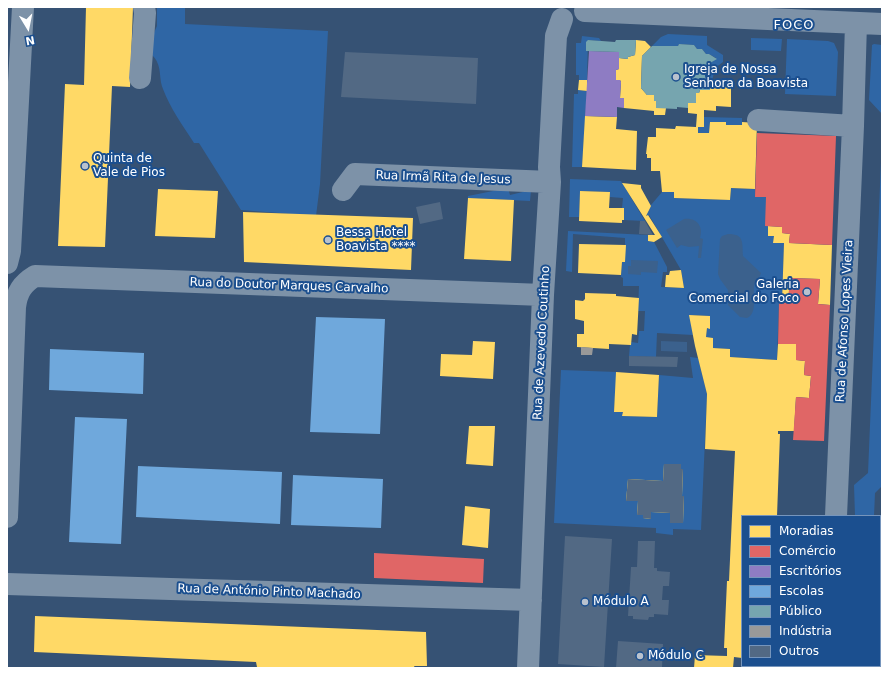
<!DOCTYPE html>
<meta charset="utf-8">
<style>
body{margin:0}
#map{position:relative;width:889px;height:675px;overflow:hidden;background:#365274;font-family:"DejaVu Sans",sans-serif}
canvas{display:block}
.frame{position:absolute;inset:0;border:8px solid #fff;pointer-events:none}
.legend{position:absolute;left:741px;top:515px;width:140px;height:152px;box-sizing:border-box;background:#1b4f8f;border:1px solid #7695bc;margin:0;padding:5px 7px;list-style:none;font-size:12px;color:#fff}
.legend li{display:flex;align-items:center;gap:8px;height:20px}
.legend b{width:20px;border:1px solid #7695bc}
.north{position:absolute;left:8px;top:8px;width:40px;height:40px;-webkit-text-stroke:3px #1b4f8f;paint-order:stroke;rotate:170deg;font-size:11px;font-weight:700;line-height:16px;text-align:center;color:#fff}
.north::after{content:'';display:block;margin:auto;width:14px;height:18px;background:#fff;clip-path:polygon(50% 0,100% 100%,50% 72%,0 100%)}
</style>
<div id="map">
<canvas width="889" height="675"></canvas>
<div class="frame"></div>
<ul class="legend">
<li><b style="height:11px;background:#ffd966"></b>Moradias</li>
<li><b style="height:11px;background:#e06666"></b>Comércio</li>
<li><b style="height:11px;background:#8e7cc3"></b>Escritórios</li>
<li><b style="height:11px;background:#6fa8dc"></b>Escolas</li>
<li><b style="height:11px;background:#76a5af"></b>Público</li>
<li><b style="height:11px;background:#999"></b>Indústria</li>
<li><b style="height:11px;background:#526984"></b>Outros</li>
</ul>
<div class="north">N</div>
</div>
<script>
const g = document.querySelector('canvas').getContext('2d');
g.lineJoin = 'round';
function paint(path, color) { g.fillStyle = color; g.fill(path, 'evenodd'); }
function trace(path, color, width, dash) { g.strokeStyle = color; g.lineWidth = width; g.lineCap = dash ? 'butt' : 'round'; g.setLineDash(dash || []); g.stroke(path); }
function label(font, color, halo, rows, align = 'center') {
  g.font = font + ' "DejaVu Sans",sans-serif'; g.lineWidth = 4; g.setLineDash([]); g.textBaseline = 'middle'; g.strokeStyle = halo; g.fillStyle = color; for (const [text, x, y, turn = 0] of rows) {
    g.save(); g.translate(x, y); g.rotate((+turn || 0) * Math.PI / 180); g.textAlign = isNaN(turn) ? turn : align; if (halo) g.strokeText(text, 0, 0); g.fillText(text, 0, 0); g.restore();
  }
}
paint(new Path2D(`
 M157,7H185V24L328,31L320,184L316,216L241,210L199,143H194C183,126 170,108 163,89C158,76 163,66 152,55L153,35L157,26Z
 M668,34L707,36V45L723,55V62L715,68L711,86H710L711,68L709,66L710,63L716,58L709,54H706L702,49H697L694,45L679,44L678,46H652L661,37Z
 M582,36L599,38L601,41L588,40L587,80H579V75H576V43H581Z
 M751,38L782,39L781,51L751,50Z
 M787,39L828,41L834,43L838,52L836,96L785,94Z
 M874,44L882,45V114L869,100L872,45Z
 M578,90L587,91L582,167H572L574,94H578Z
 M704,117L742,118V125H726L725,122H710L709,133H698V127H704Z
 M882,138V486L875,493L874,516H855L854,485L868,473Z
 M570,179L621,181L645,221L624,220L622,208L623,198L610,197V192L580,191L579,217H569Z
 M508,188L510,195L531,190L530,201L468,198V196Z
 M731,188L755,189V197H766L768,226L774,236V243H784L782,302L779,303L777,360L730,357V349L713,348V338L706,337L707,328H710V316L690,315L693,335L657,333L656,357L629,356L630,345H631V342L638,343L639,331H644L645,311H638L639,286H623V278L621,277V275L622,262H625V238L573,234L572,272L566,271L568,231L648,235V241L654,242L667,267V272H663L661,287L684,288L681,270L649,215L646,216L651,205L662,192H674V198L730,200Z
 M690,357L698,358L707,394L701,530L673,529V535L656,533V528L554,523L561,370L617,372L614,412H623V416L657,417L659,375L693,378Z`), '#2f66a5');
paint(new Path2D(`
 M684,219C696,217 704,226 700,238L703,239L701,258H698L699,246L689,247L681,245L677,248L666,230Z
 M728,234C745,234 742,243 743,256L761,273C760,277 757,279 755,283C751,293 759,313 747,318L740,317L728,305V290L720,279L718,274L720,239L722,236Z
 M631,260L658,261L657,273L641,272V275L628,274V266H631Z
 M661,341L687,342V352L661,351Z`), '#3b618d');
paint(new Path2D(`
 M86,7H133L130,87L112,86L105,247L58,246L65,84L84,85Z
 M636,40L645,41L651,47L642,56L641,88L647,95H654V101H656V108H666L665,115H654V111L624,108V98H620L621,82L620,80H616V70L619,69V58L628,59V57L635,55Z
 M579,80H587V91L578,90Z
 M710,86L731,87V107L716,106V111L704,110V127H698V133H709L710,122H726V125H742V122L757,123L755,189L731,188L730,200L674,198V192H662L660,171H651V158H647V154H646L648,137H656V128L675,129L676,126L696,127L697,114L688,113V103H696V93H699L700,90H710Z
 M585,116L617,117L616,129L637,131L636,170L582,167Z
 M622,183L641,185V188L651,206L646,216L648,215L662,237L654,242L648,241V235H655Z
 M158,189L218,191L215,238L155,236Z
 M580,191L610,192L609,208H624V220H622V223L579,221Z
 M468,198L514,200L511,261L464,259Z
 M243,212L413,218L411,270L244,262Z
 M768,226L782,227V233L790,234L789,243L832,245L830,305L818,304L820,279L790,278L788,303L782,302L784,243H773L774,236H768Z
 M579,244L626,245L625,262H622L621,275L578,273Z
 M681,270L684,288L665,287L666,275H669L670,271Z
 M585,293L616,294V296L639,298L637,335L632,334L631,345L609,344V349L577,347V334H584V321L575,319V300L583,301L585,299Z
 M805,306L828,308L827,325L804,324Z
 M689,315L710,316V329L707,328L706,337L713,338V348L730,349V357L777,360L778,344H796V360L805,361L804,375L811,376L809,398L796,397L794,431H778V434H780L777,516H742V658L734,657L733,668H694L695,655L727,656V648H724L727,581H729L735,451L705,449L707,394L695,346Z
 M473,341L495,342L493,379L440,376L441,354L472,355Z
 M616,372L659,375L657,417L622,416L623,412H614Z
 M469,426H495L493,466L466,464Z
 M664,464L681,465V470H683L682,496H684L683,523H670V513L651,512V519L643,518V515H637L638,501H626L628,479L663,481Z
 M465,506L490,509L488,548L462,545Z
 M35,616L426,632L427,666H414L415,668L283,667H257L256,662L34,652Z`), '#ffd966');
paint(new Path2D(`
 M757,133L836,136L832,245L789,243L790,234L782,233V227L765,226L766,197H755Z
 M790,278L820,279L818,304L830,305L824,441L793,440L796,397L809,398L811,376L804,375L805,361L796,360V344H778L779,302L788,303Z
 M374,553L484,559L483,583L374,578Z`), '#e06666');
paint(new Path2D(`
 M589,51L619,52V69L616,70V80H620L621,82L620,98H624V108L617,107V117L585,116Z`), '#8e7cc3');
paint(new Path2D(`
 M316,317L385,319L380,434L310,432Z
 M50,349L144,353L143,394L49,390Z
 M75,417L127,419L121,544L69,542Z
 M138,466L282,472L280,524L136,517Z
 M293,475L383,479L381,528L291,525Z`), '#6fa8dc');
paint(new Path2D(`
 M588,40L615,42L616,40H636L635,55L628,57V59L619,58V52L586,51V42Z
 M679,44L694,45L697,49H702L706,54H709L717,59L710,63L709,66L711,68L710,90H700L699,93H696V103H688V108L677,107V109L656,108V101H654V95H647L641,88L642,56L652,46H678Z`), '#76a5af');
paint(new Path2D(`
 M581,347L593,348L592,355H581Z`), '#999');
paint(new Path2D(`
 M345,52L478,58L476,104L341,97Z
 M440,202L443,219L420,224L416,207Z
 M640,221H645L653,235L639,234Z
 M629,356L678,357L677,367L629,366Z
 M664,464H681V469H683L682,496H684L683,523H670V513L651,512V519L643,518V515H637L638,501H626L628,479L663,481Z
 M565,536L612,539L604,667L558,664Z
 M638,541H655L654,568H657V571L670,572L669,586H663L662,600H669L668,615L654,614V617H649L648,620L633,619V616H628L631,567H637Z
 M618,641L663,644L662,668H616Z`), '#526984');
trace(new Path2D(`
 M585,11L882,24
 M140,78L145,13L144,7
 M758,120L853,126
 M343,190L355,174L550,182
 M7,263L10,251L23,7
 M836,516L853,126L856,23
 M7,517L15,307C17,292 22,284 35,276L543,295
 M880,550L882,548
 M7,584L531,600
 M528,668L543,295L550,182L549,167L556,36L562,19
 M772,668L774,666`), '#7d92a8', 22);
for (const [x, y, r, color] of [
 [676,77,4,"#b9c2ce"],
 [85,166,4,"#b9c2ce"],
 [328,240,4,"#b9c2ce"],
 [807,292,4,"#b9c2ce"],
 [585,602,4,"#b9c2ce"],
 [640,656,4,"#b9c2ce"]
]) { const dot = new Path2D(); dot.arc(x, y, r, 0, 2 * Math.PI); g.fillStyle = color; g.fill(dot); trace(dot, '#1b4f8f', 1.5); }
label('12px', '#fff', '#1b4f8f', [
 ["Igreja de Nossa",684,70],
 ["Senhora da Boavista",684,84],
 ["Quinta de",93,159],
 ["Vale de Pios",93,173],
 ["Bessa Hotel",336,233],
 ["Boavista ****",336,247],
 ["Galeria",799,285,"right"],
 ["Comercial do Foco",799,299,"right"],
 ["Módulo A",593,602],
 ["Módulo C",648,656]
], 'left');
label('12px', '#fff', '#1b4f8f', [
 ["Rua Irmã Rita de Jesus",443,178,2],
 ["Rua do Doutor Marques Carvalho",289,286,2],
 ["Rua de Afonso Lopes Vieira",845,321,-87],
 ["Rua de Azevedo Coutinho",542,343,-87],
 ["Rua de António Pinto Machado",269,592,2]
]);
g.letterSpacing = '1px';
label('13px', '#fff', '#1b4f8f', [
 ["FOCO",794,26]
]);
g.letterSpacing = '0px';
</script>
